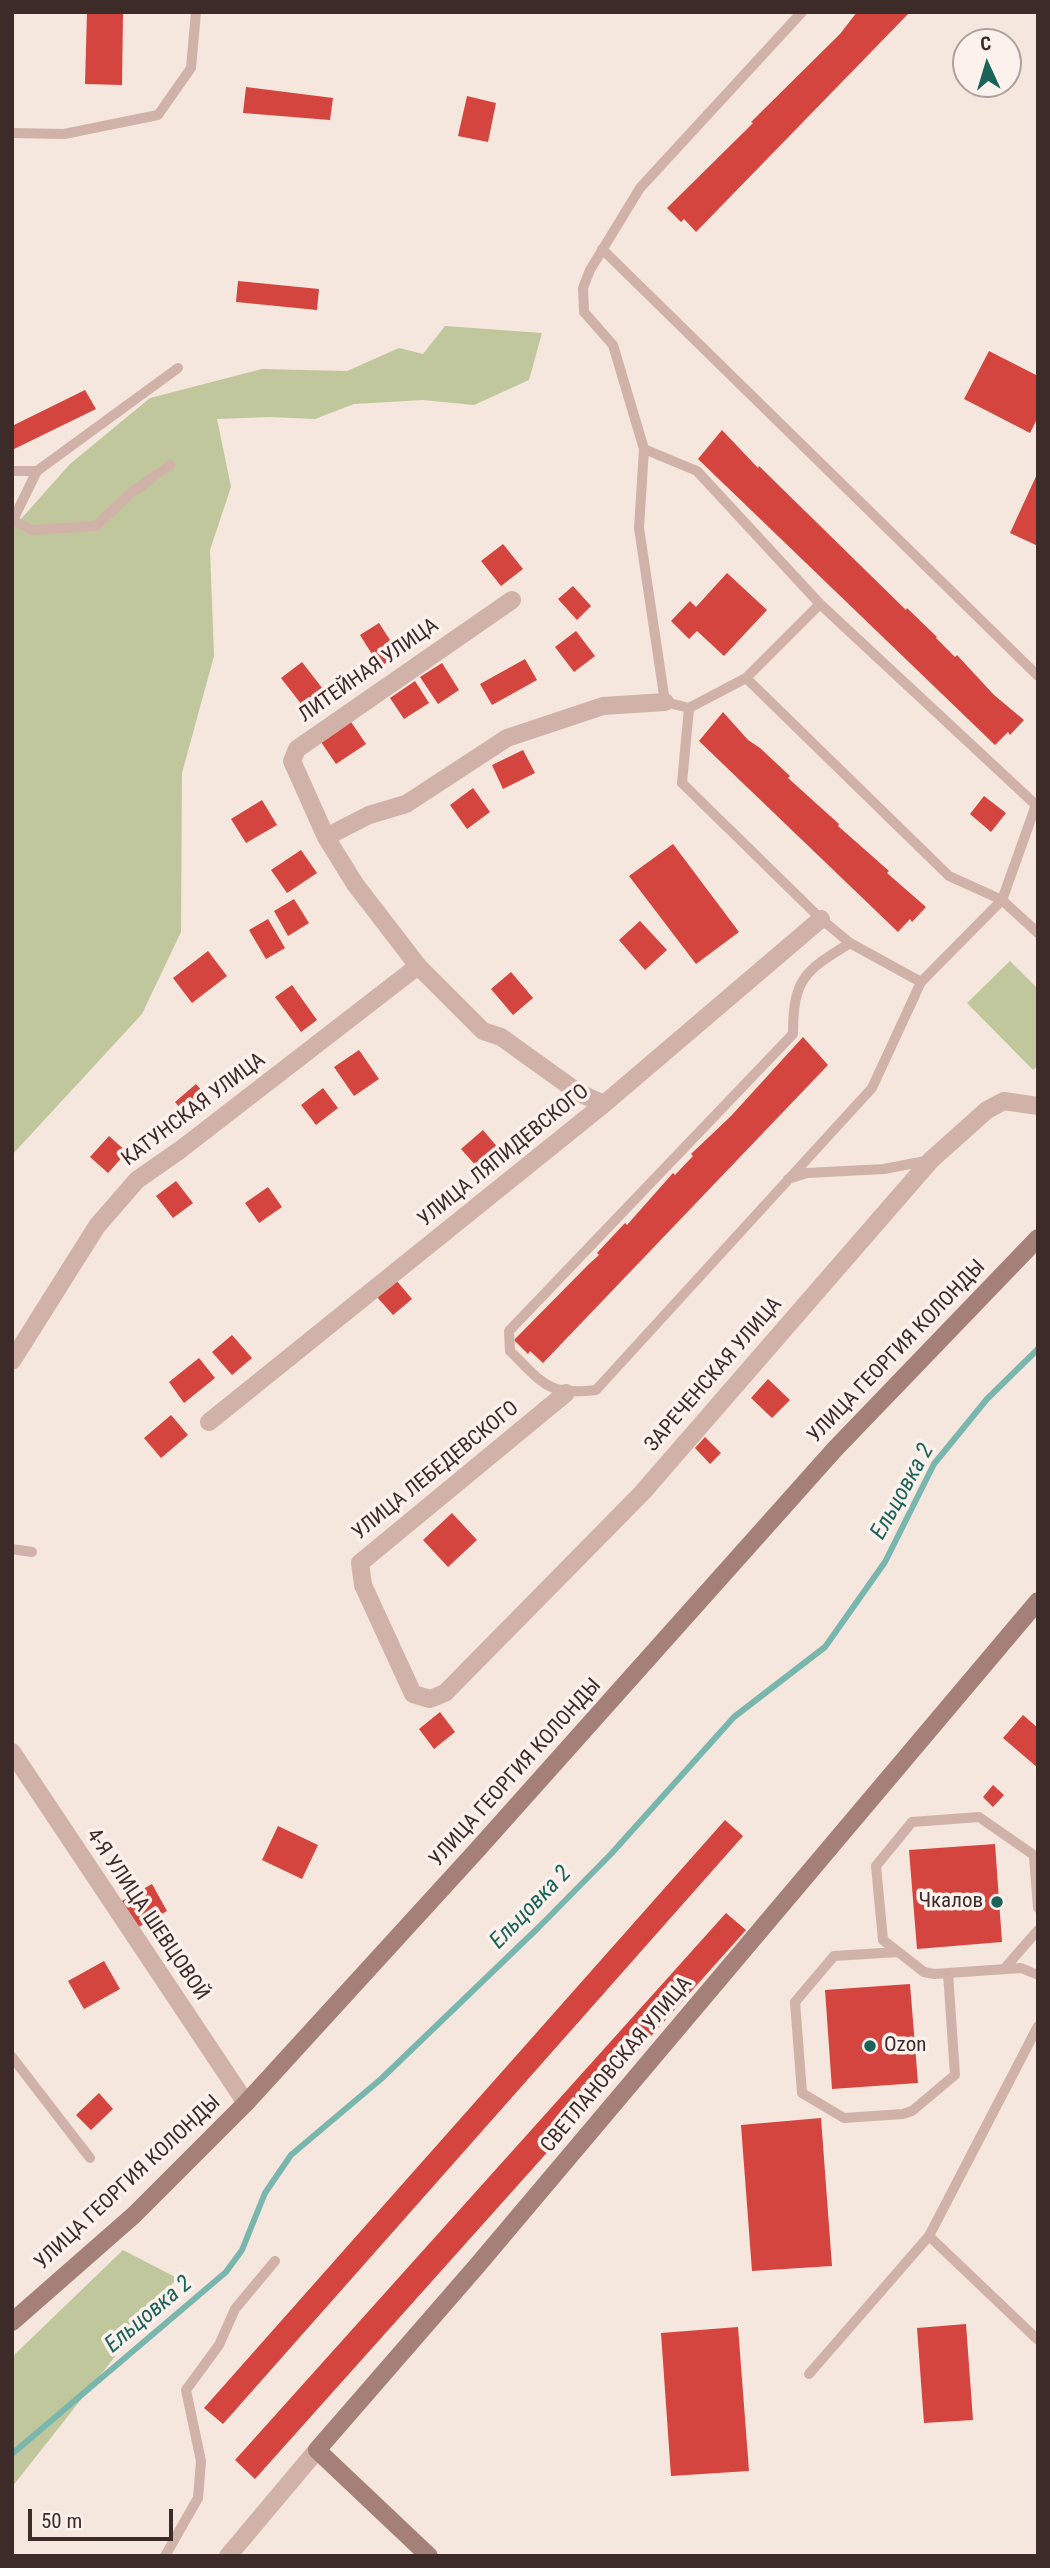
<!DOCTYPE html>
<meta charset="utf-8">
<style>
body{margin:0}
#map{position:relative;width:1050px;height:2568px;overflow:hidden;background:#f5e6de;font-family:"Roboto Condensed",sans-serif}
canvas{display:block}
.frame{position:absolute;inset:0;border:14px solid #3c2b29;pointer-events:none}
.north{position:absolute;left:952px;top:28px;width:70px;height:70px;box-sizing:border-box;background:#fcf1ec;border:2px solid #afa29e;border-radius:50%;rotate:356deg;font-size:19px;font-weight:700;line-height:28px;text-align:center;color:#3c2b29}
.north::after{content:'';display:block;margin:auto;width:24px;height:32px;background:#196359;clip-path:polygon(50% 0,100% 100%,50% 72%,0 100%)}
.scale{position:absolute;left:28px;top:2509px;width:145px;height:32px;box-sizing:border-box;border:4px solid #3c2b29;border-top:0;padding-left:9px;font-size:21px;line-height:24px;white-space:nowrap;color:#3c2b29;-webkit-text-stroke:5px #fcf1ec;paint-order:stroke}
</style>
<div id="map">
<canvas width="1050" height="2568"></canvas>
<div class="frame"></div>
<div class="north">С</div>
<div class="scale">50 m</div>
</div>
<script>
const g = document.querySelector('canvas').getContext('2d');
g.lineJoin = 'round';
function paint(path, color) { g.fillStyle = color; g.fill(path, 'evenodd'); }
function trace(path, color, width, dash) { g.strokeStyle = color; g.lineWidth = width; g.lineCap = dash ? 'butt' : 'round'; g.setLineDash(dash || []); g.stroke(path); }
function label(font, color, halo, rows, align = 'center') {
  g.font = font + ' "Roboto Condensed",sans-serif'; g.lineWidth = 7; g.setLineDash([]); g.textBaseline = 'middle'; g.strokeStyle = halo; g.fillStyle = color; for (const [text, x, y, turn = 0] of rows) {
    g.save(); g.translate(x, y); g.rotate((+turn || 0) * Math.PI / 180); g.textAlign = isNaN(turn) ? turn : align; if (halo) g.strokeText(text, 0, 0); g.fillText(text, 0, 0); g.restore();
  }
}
paint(new Path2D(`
 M445,326L542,333L529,380L474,405L423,400L354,404L315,419L270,417L217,419L231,487L210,550L214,656L182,773L181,932L142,1014L12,1155V529L70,464L150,398L262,369L347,371L399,348L423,354Z
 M1010,961L1038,989V1066L1033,1070L967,1003Z
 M123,2250L177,2278L12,2487V2357Z`), '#c1c79c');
trace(new Path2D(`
 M12,2454L226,2272L242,2250L265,2193L291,2155L381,2079L539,1927L611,1854L734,1717L825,1647L885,1562L934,1464L987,1399L1038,1349`), '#79b6ad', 6);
paint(new Path2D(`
 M87,12H123L122,85L85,84Z
 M857,12H910L696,232L684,219L681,222L667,208L743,133L753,123L751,122L840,34Z
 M246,87L333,98L330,120L243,113Z
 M467,96L496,103L488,142L458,136Z
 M238,281L319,289L317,310L236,302Z
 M989,351L1038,376V417L1030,433L964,399Z
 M85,390L96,409L12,450V426Z
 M722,430L758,468L759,466L906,610L907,608L937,637L936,638L955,657L957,655L994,695L1024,720L1010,735L1008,732L995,745L698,459Z
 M1038,472V546L1010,533Z
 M503,544L523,569L501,586L481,561Z
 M727,573L767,610L724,656L697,631L689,639L671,621L690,601L696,607Z
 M573,586L591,606L577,620L558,599Z
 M379,623L399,654L380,667L360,635Z
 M576,631L595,656L574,672L555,647Z
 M525,659L537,680L492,705L480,684Z
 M302,662L326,693L305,709L281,678Z
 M442,663L459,690L438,704L420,677Z
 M415,681L429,703L404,719L390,698Z
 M723,712L748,740L760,748L790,776L788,778L839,824L838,826L889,871L887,873L926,907L912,922L910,919L898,932L699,741Z
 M351,722L366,744L336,764L321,742Z
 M523,750L535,773L503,789L492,765Z
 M473,788L490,812L467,829L450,805Z
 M984,796L1006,813L991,832L970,814Z
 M262,800L277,825L246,843L231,819Z
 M673,844L739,932L696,964L629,876Z
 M301,850L317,873L287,893L271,870Z
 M294,899L309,923L288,936L274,911Z
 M268,919L285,948L266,959L249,930Z
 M640,921L667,950L645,970L619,940Z
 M208,951L227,976L192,1003L173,978Z
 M511,972L533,998L513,1015L491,989Z
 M292,985L317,1020L301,1032L275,997Z
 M803,1037L828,1065L543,1363L530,1351L528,1354L514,1340L589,1264L599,1255L597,1253L625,1223L627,1225L673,1173L675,1175L693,1156L691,1154L731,1116Z
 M359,1050L379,1079L354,1096L334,1067Z
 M196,1084L212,1102L191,1121L175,1102Z
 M323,1088L338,1108L316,1125L301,1105Z
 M483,1130L499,1149L477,1167L461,1149Z
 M109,1136L127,1152L108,1173L90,1157Z
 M176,1181L193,1203L173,1218L156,1196Z
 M268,1187L282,1207L259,1223L245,1203Z
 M396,1280L412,1299L393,1315L377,1297Z
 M232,1335L252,1358L232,1375L212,1352Z
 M199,1358L215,1378L184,1403L169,1382Z
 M768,1379L790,1400L772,1418L751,1398Z
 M171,1415L188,1435L161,1458L144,1438Z
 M705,1437L721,1453L710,1464L695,1448Z
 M452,1513L477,1540L448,1567L423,1540Z
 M440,1712L455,1732L434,1749L419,1729Z
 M1023,1715L1038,1728V1768L1003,1738Z
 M993,1785L1004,1795L993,1807L983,1797Z
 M725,1820L743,1836L223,2424L204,2408Z
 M278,1826L318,1845L302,1879L262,1860Z
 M995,1844L1002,1942L917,1949L909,1850Z
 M152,1884L167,1911L135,1929L120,1902Z
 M726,1913L746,1930L255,2479L235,2460Z
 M104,1961L120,1989L84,2009L68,1981Z
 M910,1984L918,2083L832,2089L825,1990Z
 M99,2093L113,2109L91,2130L76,2115Z
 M821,2118L832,2266L752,2271L741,2125Z
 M966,2324L973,2420L924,2423L917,2328Z
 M738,2327L749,2471L671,2476L661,2333Z`), '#d3453e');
trace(new Path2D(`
 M802,12L640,188L590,270L583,288L584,312L613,345L644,449L697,471L820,604L1036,805L1002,900L1038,933
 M12,133L64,134L158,115L191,68L196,12
 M602,249L1038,676
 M644,449L639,528L665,702L689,708L746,678
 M12,471H37L178,368
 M14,521L32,530L96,526L131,493L170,465
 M12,522L37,471
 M689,708L682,783L821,919L850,943L921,982L1002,900L949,876L746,678L820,604
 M850,943C805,971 793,978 793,1034L509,1331L510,1351C543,1383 547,1396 596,1390L872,1088L921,982
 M788,1179L807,1173L884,1169L931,1160
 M12,1549L32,1552
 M1034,1856L1038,1908
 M1038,1858L979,1817L912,1822L876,1866L883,1940L924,1972L934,1974L1021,1968L1038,1975
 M898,1952L834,1956L795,2002L802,2093L844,2118L903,2114L912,2111L955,2075L948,1973
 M1004,1969L1038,1930
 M1038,2026L929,2236L1038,2340
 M12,2057L90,2158
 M809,2374L929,2236
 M165,2556L198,2498L201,2461L186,2390L219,2345L235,2309L275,2261`), '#d0b2a8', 10);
trace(new Path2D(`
 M512,600L297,749L292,761L326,837L355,884L418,966L483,1031L501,1037L579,1093L604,1104
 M326,837L369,815L406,804L507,738L603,706L665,702
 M12,1361L97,1226L137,1180L180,1150L418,966
 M566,1393L360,1563L363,1585L413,1694L430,1699L445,1693L642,1493L931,1160L987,1110L1004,1101L1038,1106
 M209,1422L604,1104L821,919
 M12,1752L246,2103
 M228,2556L317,2450`), '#d0b2a8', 18);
trace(new Path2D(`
 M12,2322L134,2215L246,2103L478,1849L835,1449L1038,1238
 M429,2556L317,2450L476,2267L1038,1601`), '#a48079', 18);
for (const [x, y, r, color] of [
 [997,1902,7,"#196359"],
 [870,2046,7,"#196359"]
]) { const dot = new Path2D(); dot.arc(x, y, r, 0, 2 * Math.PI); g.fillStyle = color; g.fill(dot); trace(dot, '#fcf1ec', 2.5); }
label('21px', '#3c2b29', '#fcf1ec', [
 ["ЛИТЕЙНАЯ УЛИЦА",369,671,-35],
 ["КАТУНСКАЯ УЛИЦА",194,1110,-37],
 ["УЛИЦА ЛЯПИДЕВСКОГО",504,1156,-39],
 ["УЛИЦА ГЕОРГИЯ КОЛОНДЫ",897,1352,-46],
 ["ЗАРЕЧЕНСКАЯ УЛИЦА",714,1375,-49],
 ["УЛИЦА ЛЕБЕДЕВСКОГО",436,1471,-39],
 ["УЛИЦА ГЕОРГИЯ КОЛОНДЫ",516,1773,-48],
 ["4-Я УЛИЦА ШЕВЦОВОЙ",147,1915,56],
 ["СВЕТЛАНОВСКАЯ УЛИЦА",617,2065,-50],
 ["УЛИЦА ГЕОРГИЯ КОЛОНДЫ",128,2183,-43]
]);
label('21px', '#3c2b29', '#fcf1ec', [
 ["Чкалов",983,1902],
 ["Ozon",884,2046,"left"]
], 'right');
label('italic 23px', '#196359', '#fcf1ec', [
 ["Ельцовка 2",903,1492,-61],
 ["Ельцовка 2",531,1908,-46],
 ["Ельцовка 2",149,2315,-40]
]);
</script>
